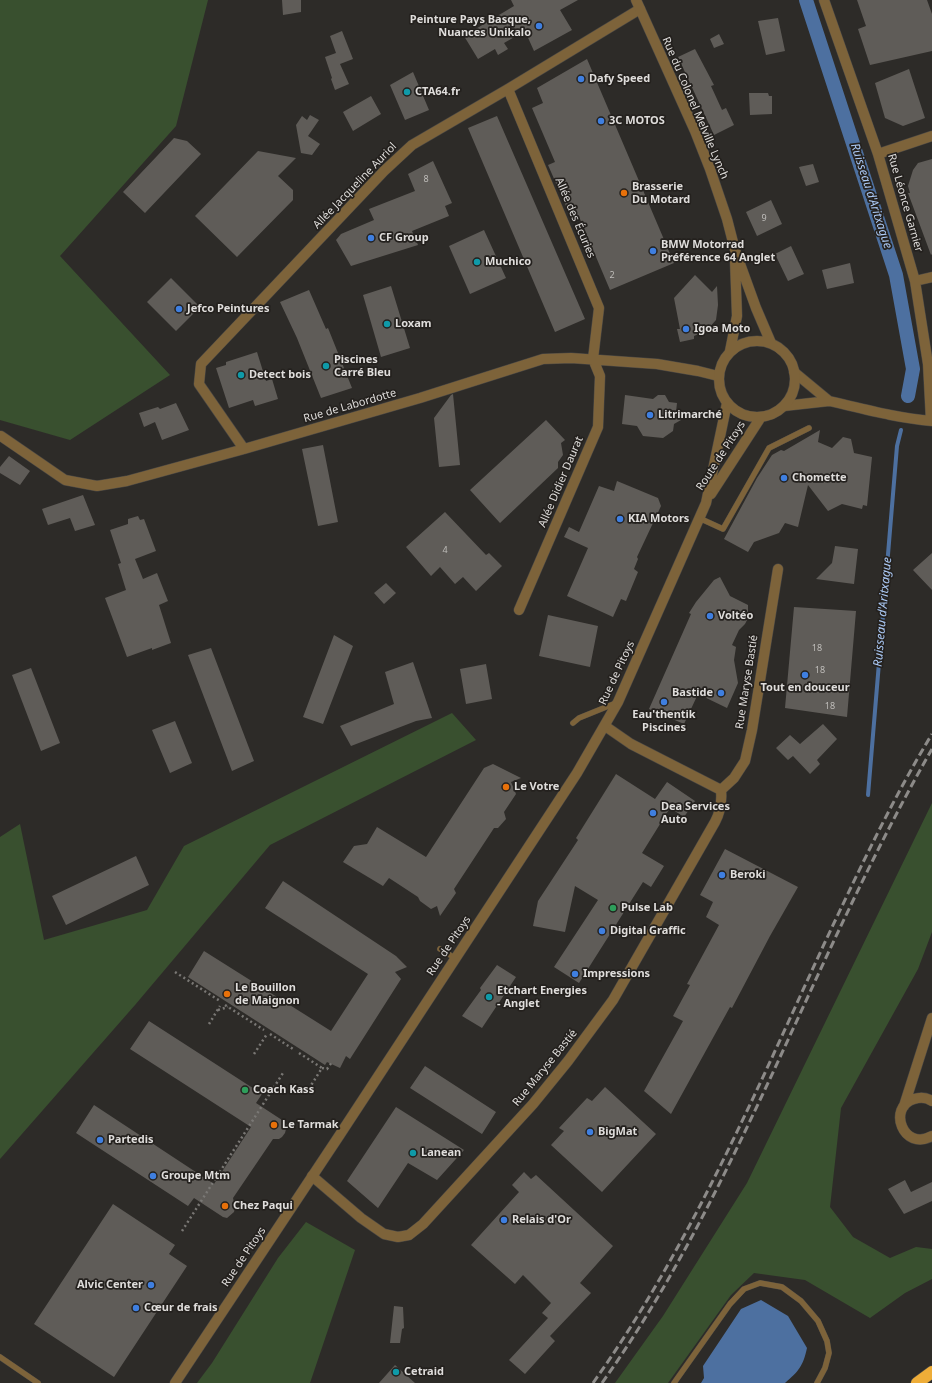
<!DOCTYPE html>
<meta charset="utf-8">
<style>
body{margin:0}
canvas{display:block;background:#2d2b28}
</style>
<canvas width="932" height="1383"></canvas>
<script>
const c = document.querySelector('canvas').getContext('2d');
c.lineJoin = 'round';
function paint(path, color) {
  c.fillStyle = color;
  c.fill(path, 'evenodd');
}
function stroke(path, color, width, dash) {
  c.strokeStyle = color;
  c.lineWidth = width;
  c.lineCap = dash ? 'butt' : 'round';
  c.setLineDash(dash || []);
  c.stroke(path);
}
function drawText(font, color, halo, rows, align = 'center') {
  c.font = font + ' "Noto Sans",sans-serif';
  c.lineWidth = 3.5;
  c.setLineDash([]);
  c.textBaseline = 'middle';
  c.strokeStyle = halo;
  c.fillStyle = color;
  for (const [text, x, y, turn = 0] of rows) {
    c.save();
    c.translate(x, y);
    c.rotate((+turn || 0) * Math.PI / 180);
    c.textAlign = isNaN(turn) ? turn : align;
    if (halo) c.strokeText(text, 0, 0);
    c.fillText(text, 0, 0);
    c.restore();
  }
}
paint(new Path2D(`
 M 0,0 L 208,0 L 176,126 L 60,256 L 170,375 L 70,440 L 0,420 Z
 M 452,713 L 476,740 L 270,845 L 135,1005 L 0,1159 L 0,837 L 20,824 L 44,940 L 147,910 L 184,846 Z
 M 932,803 L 932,932 L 918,969 L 841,1108 L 830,1207 L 853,1237 L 890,1258 L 916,1247 L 932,1249 L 932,1279 L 905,1293 L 870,1318 L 805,1280 L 754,1273 L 731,1295 L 668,1383 L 615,1383 L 663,1316 L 747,1183 Z
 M 306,1222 L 355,1250 L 310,1383 L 197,1383 L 212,1363 L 278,1258 Z`), '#39502f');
paint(new Path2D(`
 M 761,1300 L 788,1316 L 807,1348 C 803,1366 799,1371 785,1383 L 701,1383 L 704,1378 L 703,1366 L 741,1309 Z`), '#4d70a0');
stroke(new Path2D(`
 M 868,795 L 897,446 L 901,430`), '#4d70a0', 4);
stroke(new Path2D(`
 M 806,0 L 896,275 L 913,369 L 908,396`), '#4d70a0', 14);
paint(new Path2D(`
 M 282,0 L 301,0 L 301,12 L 283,15 Z
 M 511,0 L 578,0 L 560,10 L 572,30 L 534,51 L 525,31 L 504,43 L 508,49 L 498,55 L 495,49 L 478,59 L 464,36 L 514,6 Z
 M 857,0 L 927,0 L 932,14 L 932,51 L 870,65 L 858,29 L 866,26 Z
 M 778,18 L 785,51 L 766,55 L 758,21 Z
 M 342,31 L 353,59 L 340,64 L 349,84 L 335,90 L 331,79 L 332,78 L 325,57 L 336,53 L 330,36 Z
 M 719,34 L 724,44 L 714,48 L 710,39 Z
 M 695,49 L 714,85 L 711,86 L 722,110 L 726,108 L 734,125 L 714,135 L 678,57 Z
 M 587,59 L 674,263 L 610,290 L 580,219 L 573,222 L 548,165 L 555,162 L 532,108 L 543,103 L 537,88 Z
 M 909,69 L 925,118 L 903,126 L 885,118 L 875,83 Z
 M 413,72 L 429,110 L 405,120 L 390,85 Z
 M 749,93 L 768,93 L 769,96 L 772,96 L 772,114 L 750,115 Z
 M 371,96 L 381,114 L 353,131 L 343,112 Z
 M 310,115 L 319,120 L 308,136 L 320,144 L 312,155 L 301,153 L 296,125 L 302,116 L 307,120 Z
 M 497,116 L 585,319 L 555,332 L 468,128 Z
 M 174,138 L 187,141 L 201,154 L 145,213 L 123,192 Z
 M 258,151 L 296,158 L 278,176 L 293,190 L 293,200 L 237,257 L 195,216 Z
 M 932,159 L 932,254 L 931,255 L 908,193 L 910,193 L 908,186 L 913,170 L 918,163 Z
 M 433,161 L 452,203 L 445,206 L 449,216 L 412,231 L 418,245 L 351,266 L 336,240 L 341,234 L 374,220 L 369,209 L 415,191 L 408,174 Z
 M 813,164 L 819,182 L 806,186 L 799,167 Z
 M 771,200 L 782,224 L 757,236 L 746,212 Z
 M 484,230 L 506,278 L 470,294 L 449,246 Z
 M 791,246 L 804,274 L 788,281 L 775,254 Z
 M 850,263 L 854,283 L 827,289 L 822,270 Z
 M 695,275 L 712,292 L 717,286 L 718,305 L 716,320 L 707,330 L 694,336 L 694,339 L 680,342 L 677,329 L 680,329 L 674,298 Z
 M 171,278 L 200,307 L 176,331 L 147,302 Z
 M 391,286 L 410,348 L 381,357 L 363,295 Z
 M 309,290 L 326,329 L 328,328 L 352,388 L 321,398 L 297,338 L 280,302 Z
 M 257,352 L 266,381 L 272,379 L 278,399 L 255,406 L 253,400 L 229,408 L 216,368 L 226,365 L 226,362 Z
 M 453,394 L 460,465 L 439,467 L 434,418 L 451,395 Z
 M 625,395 L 653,399 L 658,395 L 665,395 L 669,402 L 677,403 L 676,412 L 681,420 L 674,424 L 673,431 L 663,438 L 643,436 L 637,426 L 622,424 Z
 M 176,403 L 189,430 L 162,440 L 155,422 L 144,427 L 139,413 L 158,407 L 160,409 Z
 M 546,420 L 565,440 L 561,443 L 563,455 L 558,462 L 558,468 L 500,523 L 470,490 Z
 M 820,430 L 818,442 L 832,448 L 843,437 L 851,439 L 854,453 L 872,457 L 867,506 L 863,505 L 862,509 L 842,504 L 828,511 L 808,485 L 798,527 L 785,523 L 779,533 L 754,542 L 748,552 L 724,539 L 757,478 L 772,455 L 781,450 L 784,451 Z
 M 323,445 L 338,522 L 318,526 L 302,449 Z
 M 9,456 L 30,471 L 20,485 L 0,473 L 0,467 Z
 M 617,481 L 658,498 L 661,506 L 637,557 L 638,559 L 634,569 L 638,572 L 626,601 L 621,599 L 613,617 L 567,596 L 588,548 L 564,537 L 569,527 L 579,532 L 599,486 L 614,491 Z
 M 83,495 L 95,525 L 75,531 L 70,518 L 48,525 L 42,509 Z
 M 445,512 L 486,555 L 489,553 L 502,566 L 476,591 L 463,577 L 455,584 L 440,567 L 431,576 L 406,547 Z
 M 138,516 L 140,520 L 144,519 L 156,551 L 135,559 L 143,579 L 157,573 L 168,601 L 159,605 L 171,643 L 152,650 L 152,648 L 127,657 L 105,598 L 126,590 L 118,564 L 121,563 L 110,530 L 128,524 L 128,519 Z
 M 835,546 L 858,549 L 854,584 L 816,579 L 832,563 Z
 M 932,553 L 932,590 L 913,570 Z
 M 720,577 L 730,596 L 748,605 L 748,618 L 745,624 L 739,630 L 732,645 L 736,647 L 734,660 L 738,683 L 727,708 L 698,694 L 684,724 L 649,709 L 691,614 L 689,613 L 696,602 L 714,580 Z
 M 386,583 L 396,593 L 384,604 L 374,593 Z
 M 794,607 L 856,611 L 847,717 L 785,708 Z
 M 548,615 L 598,626 L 590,667 L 539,656 Z
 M 334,635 L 353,646 L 323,724 L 303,717 Z
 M 211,648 L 254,761 L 232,771 L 188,655 Z
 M 413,662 L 432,718 L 416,721 L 351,746 L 340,726 L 394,704 L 385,672 Z
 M 486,664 L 492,699 L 466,704 L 460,669 Z
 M 31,668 L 60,743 L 41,751 L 12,675 Z
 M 175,721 L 192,763 L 170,773 L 152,730 Z
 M 823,724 L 837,739 L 817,760 L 820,764 L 810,774 L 793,756 L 788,760 L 776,748 L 790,735 L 800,744 Z
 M 493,764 L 521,778 L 511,782 L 516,794 L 504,812 L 506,819 L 498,828 L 494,828 L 454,889 L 456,893 L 440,916 L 437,906 L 431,909 L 420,901 L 418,897 L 389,878 L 383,886 L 343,862 L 354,846 L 367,844 L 377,827 L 426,857 L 484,768 Z
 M 616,774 L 655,799 L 667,782 L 695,801 L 684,817 L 670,808 L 642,853 L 664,866 L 651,887 L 643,882 L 579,983 L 554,967 L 598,900 L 575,886 L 565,932 L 533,926 L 538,901 L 578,840 L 576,838 Z
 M 725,849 L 798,887 L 770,936 L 732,1008 L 730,1007 L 671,1114 L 644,1091 L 683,1021 L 673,1016 L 690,985 L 687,984 L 719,925 L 706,917 L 713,902 L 700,895 Z
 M 136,856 L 149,885 L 66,925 L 52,896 Z
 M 283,881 L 396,956 L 407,967 L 395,972 L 401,979 L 350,1059 L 346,1056 L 340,1068 L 327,1062 L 325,1065 L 188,977 L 204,951 L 331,1031 L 368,974 L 265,908 Z
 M 497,965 L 516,977 L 482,1028 L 462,1016 L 481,990 L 480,988 Z
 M 149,1021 L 262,1094 L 256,1103 L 282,1120 L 287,1125 L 285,1133 L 282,1137 L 279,1139 L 273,1139 L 233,1198 L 235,1207 L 234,1212 L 227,1218 L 223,1217 L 194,1198 L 188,1206 L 76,1133 L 94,1105 L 214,1184 L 251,1127 L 130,1049 Z
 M 425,1066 L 496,1112 L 482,1134 L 410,1088 Z
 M 605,1087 L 656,1134 L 602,1192 L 551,1145 L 564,1131 L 559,1128 L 587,1098 L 592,1101 Z
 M 396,1107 L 464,1150 L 437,1180 L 408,1163 L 378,1208 L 347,1181 Z
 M 524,1172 L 531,1179 L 536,1175 L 613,1246 L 580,1283 L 591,1293 L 550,1336 L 555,1341 L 525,1374 L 509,1360 L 548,1318 L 542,1313 L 551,1303 L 523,1275 L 515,1284 L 471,1245 L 519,1192 L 512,1185 Z
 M 905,1180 L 911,1192 L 932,1182 L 932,1201 L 904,1214 L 888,1189 Z
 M 113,1204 L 175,1245 L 169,1254 L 187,1266 L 114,1377 L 34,1324 Z
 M 394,1306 L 403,1307 L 404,1328 L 402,1329 L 400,1343 L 390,1343 Z
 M 395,1365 L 415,1383 L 379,1383 Z`), '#5f5c58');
const service = new Path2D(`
 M 699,518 L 723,529 L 769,448 L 809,428
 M 573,723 L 579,718 L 616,703
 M 440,949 L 455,958
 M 0,1357 L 38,1383
 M 674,1383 L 730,1304 L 744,1289 L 760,1283 L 782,1287 L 801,1301 L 818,1321 L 827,1341 L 829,1353 L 825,1368 L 817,1383`);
const minor = new Path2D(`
 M 824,0 L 878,154 L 915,281 L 928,364 L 931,421
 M 508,89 L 599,308 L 593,359
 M 878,154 L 932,136
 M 915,281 L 932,277
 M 829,401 C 864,409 897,418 932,421
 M 784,406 L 829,401 L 794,372
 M 1,436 L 65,480 L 97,486 L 127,481 L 244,449 L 420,398 L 543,359 L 571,358 L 657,364 L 698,371 L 718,376
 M 244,449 L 199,384 L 201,364 L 384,171 L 412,145 L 508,89 L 640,9
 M 519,610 L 598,427 L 600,376 L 593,359
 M 721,790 L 734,778 L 745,761 L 752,730 L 778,569
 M 932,1101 C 926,1097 920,1097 914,1099 C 887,1107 903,1152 932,1136
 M 904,1106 L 932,1018
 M 312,1176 L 361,1218 L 384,1234 L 398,1237 L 409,1235 L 423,1224 L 533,1104 L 568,1061 L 613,1000 L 715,822 C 721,811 722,801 721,790 L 631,744 L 605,726`);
const tertiary = new Path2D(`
 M 636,0 L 695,131 L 710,169 L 727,219 L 735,250 L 756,308 L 771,343
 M719 379a38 38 0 1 1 76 0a38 38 0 1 1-76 0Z
 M 730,351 L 737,316 L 735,260
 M 711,494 L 761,417
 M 175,1383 L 339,1136 L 577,773 L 618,702 L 706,503 L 727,403`);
const motorway = new Path2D(`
 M 917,1383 L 932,1372`);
stroke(service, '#494745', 6);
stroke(minor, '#494745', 11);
stroke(tertiary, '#494745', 11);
stroke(motorway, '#494745', 13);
stroke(new Path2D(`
 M 175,972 L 220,1001
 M 225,1005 L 264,1030
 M 218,1010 L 228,1007
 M 209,1024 L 220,1006
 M 270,1034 L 293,1049
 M 299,1053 L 322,1068 L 308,1090
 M 254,1054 L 267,1034
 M 322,1068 L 327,1069 L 332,1062
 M 182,1231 L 283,1073`), '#7a7875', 2.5, [2, 3]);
stroke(service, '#7d633a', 5.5);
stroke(minor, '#7d633a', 10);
stroke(tertiary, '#7d633a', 10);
stroke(motorway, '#eead38', 12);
stroke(new Path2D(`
 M 593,1383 C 690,1247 756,1091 826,940 C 859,870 892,800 932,734
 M 602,1383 C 672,1285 724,1177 775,1068 C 825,960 873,852 932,749`), '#8d8b89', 3, [8, 4]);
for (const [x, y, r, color] of [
 [539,26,4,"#3f7fe0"],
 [581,79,4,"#3f7fe0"],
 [407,92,4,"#0f9aa8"],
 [601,121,4,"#3f7fe0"],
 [624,193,4,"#e8710a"],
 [371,238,4,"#3f7fe0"],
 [653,251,4,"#3f7fe0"],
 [477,262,4,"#0f9aa8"],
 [179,309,4,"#3f7fe0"],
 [387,324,4,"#0f9aa8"],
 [686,329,4,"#3f7fe0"],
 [326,366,4,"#0f9aa8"],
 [241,375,4,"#0f9aa8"],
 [650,415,4,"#3f7fe0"],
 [784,478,4,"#3f7fe0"],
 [620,519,4,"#3f7fe0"],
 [710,616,4,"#3f7fe0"],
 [805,675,4,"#3f7fe0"],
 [721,693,4,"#3f7fe0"],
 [664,702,4,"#3f7fe0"],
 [506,787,4,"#e8710a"],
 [653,813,4,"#3f7fe0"],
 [722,875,4,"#3f7fe0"],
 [613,908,4,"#2e9e5b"],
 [602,931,4,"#3f7fe0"],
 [575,974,4,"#3f7fe0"],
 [227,994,4,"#e8710a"],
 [489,997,4,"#0f9aa8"],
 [245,1090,4,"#2e9e5b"],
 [274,1125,4,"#e8710a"],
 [590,1132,4,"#3f7fe0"],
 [100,1140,4,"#3f7fe0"],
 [413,1153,4,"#0f9aa8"],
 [153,1176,4,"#3f7fe0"],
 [225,1206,4,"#e8710a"],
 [504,1220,4,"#3f7fe0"],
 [151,1285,4,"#3f7fe0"],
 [136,1308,4,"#3f7fe0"],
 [396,1372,4,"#0f9aa8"]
]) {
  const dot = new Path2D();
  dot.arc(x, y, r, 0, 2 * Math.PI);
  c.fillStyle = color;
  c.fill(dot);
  stroke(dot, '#24211e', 1.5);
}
drawText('9px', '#bfbdba', null, [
 ["8",426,179],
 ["9",764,218],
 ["2",612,275],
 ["4",445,550],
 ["18",817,648],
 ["18",820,670],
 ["18",830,706]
]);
drawText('bold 11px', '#dfdddb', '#24211e', [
 ["Peinture Pays Basque,",531,20,"right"],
 ["Nuances Unikalo",531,33,"right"],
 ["Dafy Speed",589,79],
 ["CTA64.fr",415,92],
 ["3C MOTOS",609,121],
 ["Brasserie",632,187],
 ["Du Motard",632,200],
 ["CF Group",379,238],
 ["BMW Motorrad",661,245],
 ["Préférence 64 Anglet",661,258],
 ["Muchico",485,262],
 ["Jefco Peintures",187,309],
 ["Loxam",395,324],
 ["Igoa Moto",694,329],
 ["Piscines",334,360],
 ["Carré Bleu",334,373],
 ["Detect bois",249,375],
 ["Litrimarché",658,415],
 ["Chomette",792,478],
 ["KIA Motors",628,519],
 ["Voltéo",718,616],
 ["Tout en douceur",805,688,"center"],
 ["Bastide",713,693,"right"],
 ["Eau'thentik",664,715,"center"],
 ["Piscines",664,728,"center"],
 ["Le Votre",514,787],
 ["Dea Services",661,807],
 ["Auto",661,820],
 ["Beroki",730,875],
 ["Pulse Lab",621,908],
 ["Digital Graffic",610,931],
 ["Impressions",583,974],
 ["Le Bouillon",235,988],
 ["de Maignon",235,1001],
 ["Etchart Energies",497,991],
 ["- Anglet",497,1004],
 ["Coach Kass",253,1090],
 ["Le Tarmak",282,1125],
 ["BigMat",598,1132],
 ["Partedis",108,1140],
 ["Lanean",421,1153],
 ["Groupe Mtm",161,1176],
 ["Chez Paqui",233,1206],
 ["Relais d'Or",512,1220],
 ["Alvic Center",143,1285,"right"],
 ["Cœur de frais",144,1308],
 ["Cetraid",404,1372]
], 'left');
drawText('11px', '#dfdddb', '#24211e', [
 ["Rue du Colonel Melville Lynch",695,108,67],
 ["Allée Jacqueline Auriol",355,186,-46],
 ["Rue Léonce Garnier",905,203,74],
 ["Allée des Écuries",575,218,67],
 ["Rue de Labordotte",350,406,-16],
 ["Route de Pitoys",721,456,-57],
 ["Allée Didier Daurat",561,482,-67],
 ["Rue de Pitoys",617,673,-65],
 ["Rue Maryse Bastié",747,682,-81],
 ["Rue de Pitoys",449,946,-56],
 ["Rue Maryse Bastié",545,1068,-51],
 ["Rue de Pitoys",244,1257,-56]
]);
drawText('italic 12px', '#abc9f5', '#24211e', [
 ["Ruisseau d'Aritxague",871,196,72],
 ["Ruisseau d'Aritxague",883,612,-85]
]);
</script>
